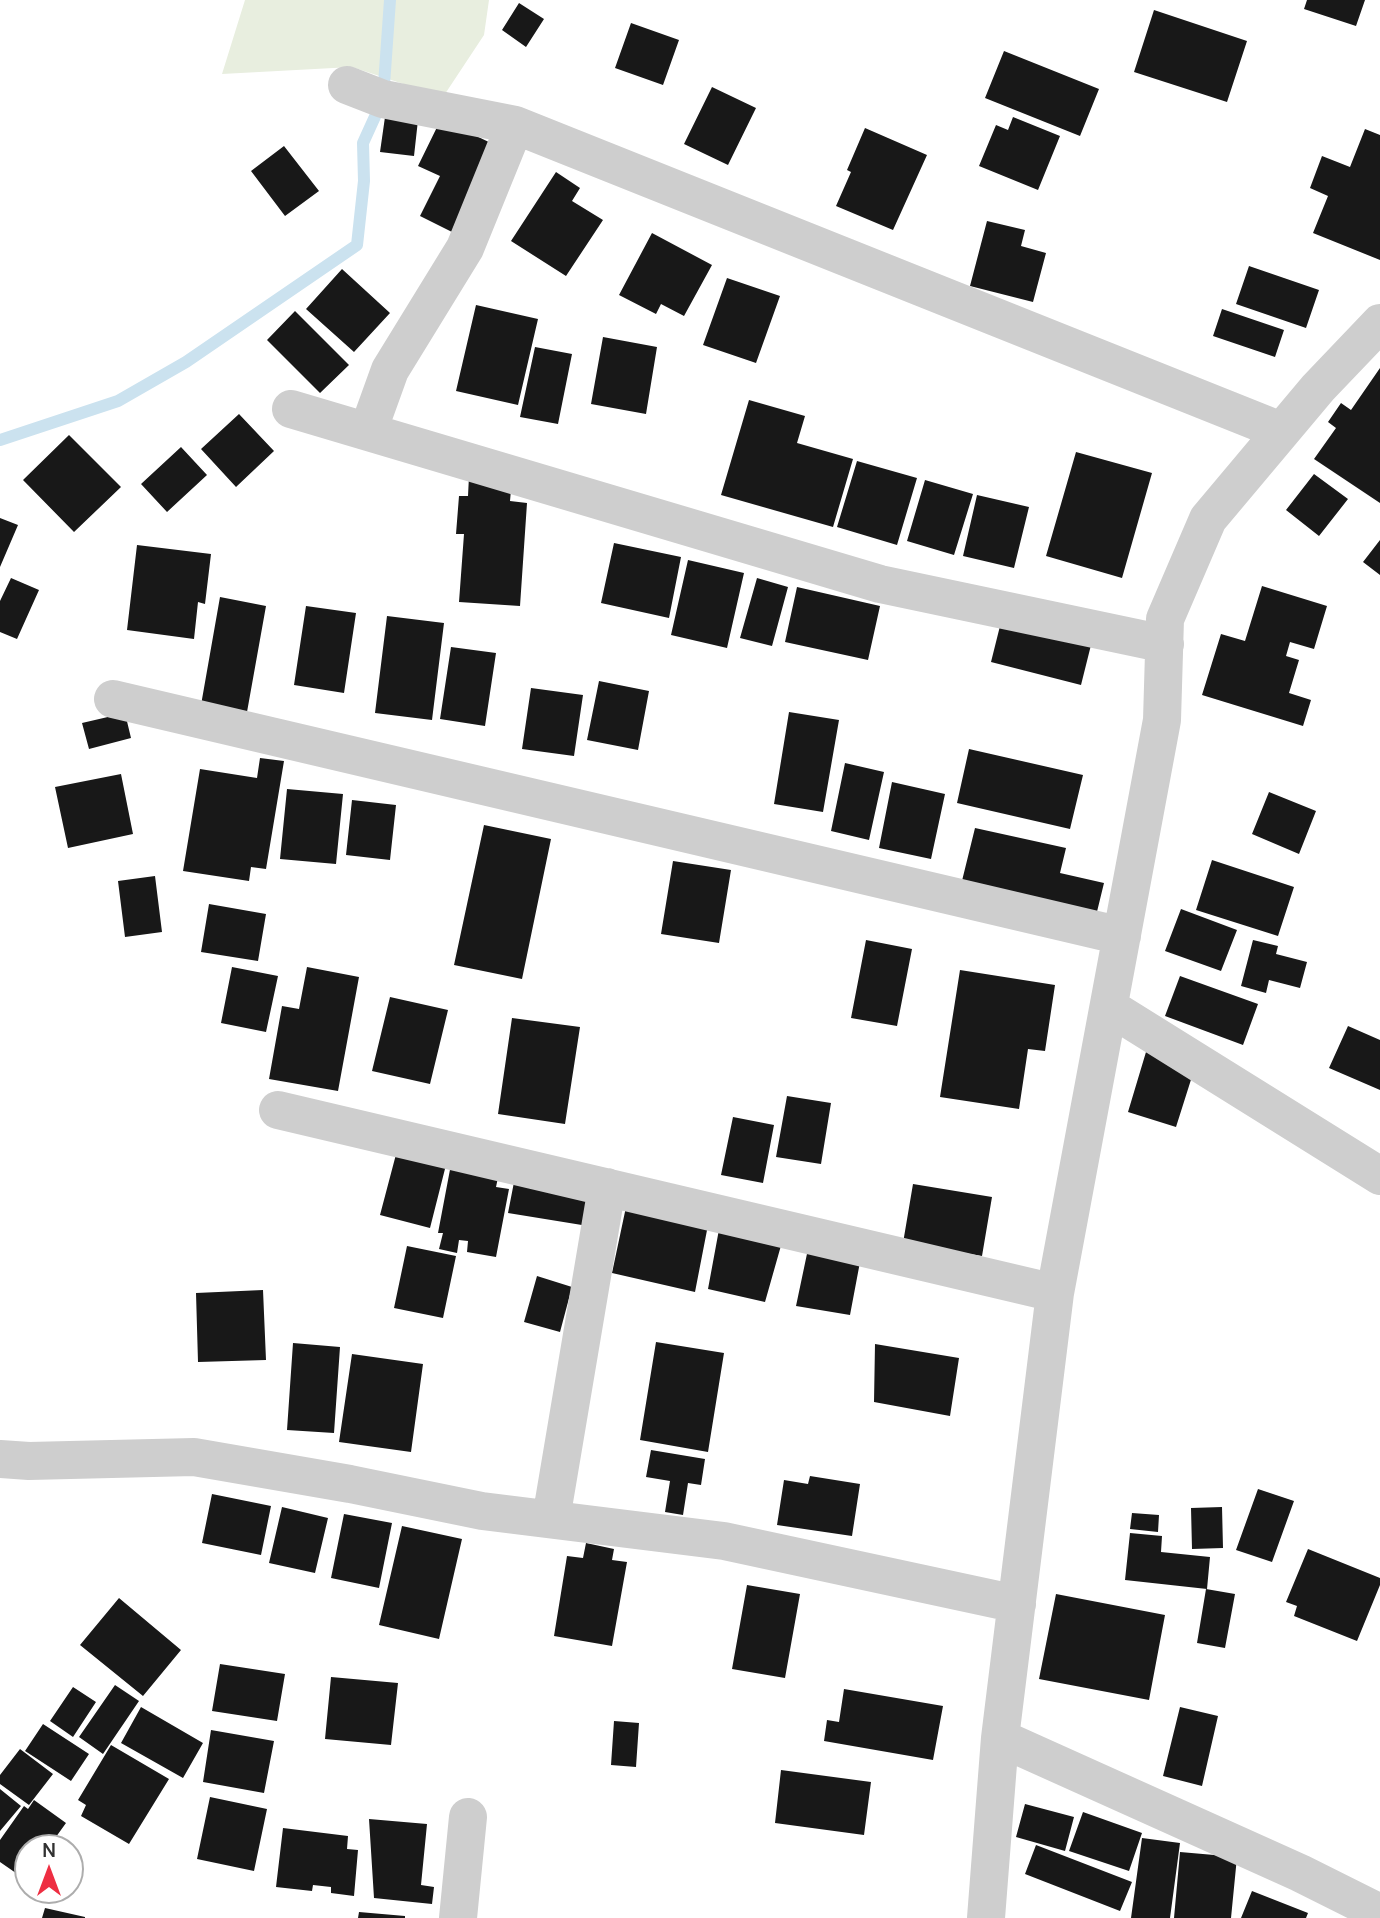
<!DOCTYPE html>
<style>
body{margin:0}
#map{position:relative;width:1380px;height:1918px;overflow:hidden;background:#fff;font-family:Manrope,sans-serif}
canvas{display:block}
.north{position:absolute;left:14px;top:1834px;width:70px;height:70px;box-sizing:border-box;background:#fff;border:2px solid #adadad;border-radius:50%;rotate:0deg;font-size:19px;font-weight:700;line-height:28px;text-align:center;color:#313131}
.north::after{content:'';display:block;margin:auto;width:24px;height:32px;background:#ee2e42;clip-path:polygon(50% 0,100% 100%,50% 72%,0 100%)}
</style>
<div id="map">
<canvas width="1380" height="1918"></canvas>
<div class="north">N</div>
</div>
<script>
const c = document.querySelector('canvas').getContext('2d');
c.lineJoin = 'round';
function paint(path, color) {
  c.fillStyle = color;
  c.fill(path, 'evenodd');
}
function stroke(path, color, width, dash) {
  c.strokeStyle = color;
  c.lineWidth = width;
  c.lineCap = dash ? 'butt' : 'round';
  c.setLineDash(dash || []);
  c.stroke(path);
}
paint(new Path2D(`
 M 245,0 L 489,0 L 484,35 L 443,97 L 352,67 L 222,74 Z`), '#e8eedf');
stroke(new Path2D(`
 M 0,440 L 118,401 L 186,362 L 357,245 L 364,181 L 363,143 L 383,99 L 390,0`), '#cbe2ef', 12);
paint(new Path2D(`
 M 1307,0 L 1365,0 L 1356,26 L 1304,9 Z
 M 519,3 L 544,19 L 526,47 L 502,30 Z
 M 1154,10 L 1247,41 L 1227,102 L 1134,72 Z
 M 631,23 L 679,40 L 663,85 L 615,68 Z
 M 1004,51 L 1099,89 L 1080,136 L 985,98 Z
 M 712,87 L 756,108 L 728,165 L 684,144 Z
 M 385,117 L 418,120 L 414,156 L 380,152 Z
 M 1013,117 L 1060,136 L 1038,190 L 979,166 L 996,125 L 1008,130 Z
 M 441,119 L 495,145 L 452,232 L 420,216 L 440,176 L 418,166 Z
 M 865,128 L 927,155 L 893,230 L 836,206 L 851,172 L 847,170 Z
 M 1365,129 L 1380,135 L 1380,260 L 1313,233 L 1328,196 L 1310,188 L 1322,156 L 1350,167 Z
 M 284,146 L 319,191 L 285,216 L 251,171 Z
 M 556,172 L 580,188 L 572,201 L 603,220 L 566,276 L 511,241 Z
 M 987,221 L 1025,230 L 1021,246 L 1046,253 L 1033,302 L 970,286 Z
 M 652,233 L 712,265 L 684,316 L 661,304 L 656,314 L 619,295 Z
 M 1249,266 L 1319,290 L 1306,328 L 1236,304 Z
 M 342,269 L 390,313 L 354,352 L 306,309 Z
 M 727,278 L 780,296 L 756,363 L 703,345 Z
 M 476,305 L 538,319 L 518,405 L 456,391 Z
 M 1222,309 L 1284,330 L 1275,357 L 1213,336 Z
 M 295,311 L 349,365 L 320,393 L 267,340 Z
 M 603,337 L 657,347 L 646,414 L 591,404 Z
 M 535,347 L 572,354 L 558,424 L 520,417 Z
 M 1380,368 L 1380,503 L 1314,459 L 1336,428 L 1328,422 L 1341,403 L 1351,410 Z
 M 749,400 L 805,416 L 797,443 L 853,459 L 833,527 L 721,495 Z
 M 239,414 L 274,451 L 236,487 L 201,449 Z
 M 69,435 L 121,487 L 74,532 L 23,480 Z
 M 181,447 L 207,475 L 167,512 L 141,484 Z
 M 1076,452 L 1152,473 L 1122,578 L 1046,556 Z
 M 857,461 L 917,478 L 897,545 L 837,527 Z
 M 1314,474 L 1348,499 L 1319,536 L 1286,510 Z
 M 469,476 L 512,479 L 510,501 L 527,503 L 520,606 L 459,602 L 464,534 L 456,534 L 459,496 L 468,496 Z
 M 925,480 L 973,494 L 954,555 L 907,541 Z
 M 977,495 L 1029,507 L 1014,568 L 963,556 Z
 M 0,518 L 18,525 L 0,567 Z
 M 1380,540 L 1380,575 L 1363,562 Z
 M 614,543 L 681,557 L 669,618 L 601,603 Z
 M 137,545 L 211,554 L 205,604 L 198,602 L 194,639 L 127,630 Z
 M 688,560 L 744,573 L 727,648 L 671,635 Z
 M 11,578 L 39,590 L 17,639 L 0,632 L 0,601 Z
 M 757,578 L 788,587 L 772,646 L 740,638 Z
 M 1262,586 L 1327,606 L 1314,649 L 1290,642 L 1286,656 L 1299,660 L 1289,693 L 1311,700 L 1303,726 L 1202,695 L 1221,634 L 1245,641 Z
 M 797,587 L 880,606 L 868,660 L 785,642 Z
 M 220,597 L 266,606 L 247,712 L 201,705 Z
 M 306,606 L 356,613 L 344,693 L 294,685 Z
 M 387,616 L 444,623 L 432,720 L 375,713 Z
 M 1002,618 L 1092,641 L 1081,685 L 991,662 Z
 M 451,647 L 496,653 L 485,726 L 440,719 Z
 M 599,681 L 649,691 L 638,750 L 587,740 Z
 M 531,688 L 583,695 L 574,756 L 522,749 Z
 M 789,712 L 839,720 L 823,812 L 774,804 Z
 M 125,713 L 131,738 L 89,749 L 82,723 Z
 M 969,749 L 1083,775 L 1070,829 L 957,803 Z
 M 260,758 L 284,761 L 266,869 L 251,867 L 249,881 L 183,871 L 200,769 L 257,778 Z
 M 845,763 L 884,772 L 869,840 L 831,831 Z
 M 121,774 L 133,834 L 68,848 L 55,787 Z
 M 892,782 L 945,794 L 931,859 L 879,848 Z
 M 287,789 L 343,794 L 336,864 L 280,859 Z
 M 1269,792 L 1316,811 L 1299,854 L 1252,834 Z
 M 352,800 L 396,805 L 390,860 L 346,855 Z
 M 484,825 L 551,839 L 522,979 L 454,965 Z
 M 975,828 L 1066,848 L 1060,873 L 1104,883 L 1094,924 L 959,893 Z
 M 1212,860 L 1294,887 L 1278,936 L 1196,910 Z
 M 673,861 L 731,870 L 719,943 L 661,934 Z
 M 155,876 L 162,932 L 125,937 L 118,881 Z
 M 209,904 L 266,914 L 258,961 L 201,952 Z
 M 1181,909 L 1237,930 L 1221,971 L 1165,951 Z
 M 866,940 L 912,949 L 897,1026 L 851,1018 Z
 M 1253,940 L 1278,946 L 1276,954 L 1307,962 L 1300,988 L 1269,980 L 1266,993 L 1241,986 Z
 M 232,967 L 278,976 L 266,1032 L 221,1023 Z
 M 307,967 L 359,977 L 338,1091 L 269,1079 L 282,1006 L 299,1009 Z
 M 960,970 L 1055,985 L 1045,1051 L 1028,1049 L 1019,1109 L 940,1097 Z
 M 1180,976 L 1258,1004 L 1243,1045 L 1165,1016 Z
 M 390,997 L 448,1010 L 430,1084 L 372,1071 Z
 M 512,1018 L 580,1027 L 565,1124 L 498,1114 Z
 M 1348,1026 L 1380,1040 L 1380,1090 L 1329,1068 Z
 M 1146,1052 L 1195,1067 L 1176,1127 L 1128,1112 Z
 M 787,1096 L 831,1103 L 821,1164 L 776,1157 Z
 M 733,1117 L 774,1125 L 763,1183 L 721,1175 Z
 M 399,1143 L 448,1157 L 430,1228 L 380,1215 Z
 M 452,1159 L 500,1168 L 496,1187 L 509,1189 L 496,1257 L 467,1252 L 468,1241 L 459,1240 L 457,1253 L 439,1249 L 443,1233 L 438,1233 Z
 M 515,1177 L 594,1190 L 588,1226 L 508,1213 Z
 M 913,1184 L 992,1197 L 982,1256 L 903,1243 Z
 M 626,1207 L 708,1225 L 695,1292 L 612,1273 Z
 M 720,1224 L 782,1242 L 765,1302 L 708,1289 Z
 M 407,1246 L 456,1256 L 443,1318 L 394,1308 Z
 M 808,1249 L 860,1262 L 850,1315 L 796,1306 Z
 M 537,1276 L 572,1287 L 560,1332 L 524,1322 Z
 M 263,1290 L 266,1360 L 198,1362 L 196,1293 Z
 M 656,1342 L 724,1353 L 708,1452 L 640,1440 Z
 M 293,1343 L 340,1347 L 334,1433 L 287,1430 Z
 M 875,1344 L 959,1358 L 950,1416 L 874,1402 Z
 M 352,1354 L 423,1364 L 411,1452 L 339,1442 Z
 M 651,1450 L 705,1459 L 701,1485 L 688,1483 L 683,1515 L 665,1512 L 670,1481 L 646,1477 Z
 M 810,1476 L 860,1484 L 852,1536 L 777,1525 L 784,1480 L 808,1484 Z
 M 1258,1489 L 1294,1501 L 1272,1562 L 1236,1550 Z
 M 212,1494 L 271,1506 L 261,1555 L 202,1543 Z
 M 282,1507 L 328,1518 L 315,1573 L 269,1563 Z
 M 1222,1507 L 1223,1548 L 1192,1549 L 1191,1508 Z
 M 1132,1513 L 1159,1515 L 1158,1532 L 1130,1529 Z
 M 344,1514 L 392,1523 L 379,1588 L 331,1578 Z
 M 402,1526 L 462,1539 L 439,1639 L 379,1625 Z
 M 1130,1533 L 1162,1536 L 1161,1552 L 1210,1557 L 1207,1589 L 1125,1580 Z
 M 586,1543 L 614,1549 L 612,1560 L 627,1562 L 612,1646 L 554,1636 L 567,1556 L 583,1558 Z
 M 1308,1549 L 1380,1578 L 1380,1585 L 1357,1641 L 1294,1616 L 1297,1606 L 1286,1602 Z
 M 747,1585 L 800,1594 L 785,1678 L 732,1669 Z
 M 1206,1589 L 1235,1594 L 1225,1648 L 1197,1643 Z
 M 1056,1594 L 1165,1615 L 1149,1700 L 1039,1679 Z
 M 119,1598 L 181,1650 L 143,1696 L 80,1645 Z
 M 220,1664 L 285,1674 L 277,1721 L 212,1711 Z
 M 331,1677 L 398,1683 L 391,1745 L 325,1739 Z
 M 115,1685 L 139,1701 L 103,1754 L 79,1737 Z
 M 73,1687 L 96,1702 L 73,1737 L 50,1721 Z
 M 844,1689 L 943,1706 L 933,1760 L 824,1741 L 827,1720 L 839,1722 Z
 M 141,1707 L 203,1743 L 183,1778 L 121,1743 Z
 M 1180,1707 L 1218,1716 L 1202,1786 L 1163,1776 Z
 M 614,1721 L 639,1723 L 636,1767 L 611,1765 Z
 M 43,1724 L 89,1754 L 71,1781 L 25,1751 Z
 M 211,1730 L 274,1741 L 264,1793 L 203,1782 Z
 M 111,1745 L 169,1779 L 129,1844 L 81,1816 L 86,1805 L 78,1800 Z
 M 20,1749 L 53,1774 L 29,1805 L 0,1784 L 0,1775 Z
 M 781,1770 L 871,1782 L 864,1835 L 775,1823 Z
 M 0,1789 L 21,1806 L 0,1831 Z
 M 210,1797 L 267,1809 L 254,1871 L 197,1859 Z
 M 34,1800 L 66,1823 L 48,1848 L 28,1848 L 28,1876 L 26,1880 L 0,1862 L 0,1840 L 24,1806 L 28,1809 Z
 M 1025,1804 L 1074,1817 L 1065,1851 L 1016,1837 Z
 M 1083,1812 L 1142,1833 L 1129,1871 L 1069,1851 Z
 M 369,1819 L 427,1824 L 421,1885 L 434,1887 L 432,1904 L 374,1898 Z
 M 283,1828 L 348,1836 L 347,1849 L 358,1850 L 354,1896 L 331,1893 L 331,1887 L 313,1885 L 312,1891 L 276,1887 Z
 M 1142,1838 L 1180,1843 L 1170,1918 L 1131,1918 Z
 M 1036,1845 L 1132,1882 L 1120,1911 L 1025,1874 Z
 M 1180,1852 L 1237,1857 L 1231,1918 L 1174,1918 Z
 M 1252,1891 L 1308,1913 L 1306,1918 L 1241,1918 Z
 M 45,1908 L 85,1917 L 85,1918 L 42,1918 Z
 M 359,1912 L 405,1916 L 405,1918 L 358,1918 Z`), '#181818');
stroke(new Path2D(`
 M 347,85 L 383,99 L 515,125 L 1281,431
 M 291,409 L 880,584 L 1165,644
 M 368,431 L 390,370 L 465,248 L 515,125
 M 113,699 L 1122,936
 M 1109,1007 L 1380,1176
 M 278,1110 L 1055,1293
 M 0,1459 L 29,1461 L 194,1457 L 350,1484 L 482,1511 L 724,1541 L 1017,1604
 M 551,1519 L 607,1187
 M 1000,1738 L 1300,1873 L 1380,1913
 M 458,1918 L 468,1817
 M 986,1918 L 1000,1738 L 1055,1293 L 1162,720 L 1165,619 L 1208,519 L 1318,388 L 1380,323`), '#cecece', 38);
</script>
